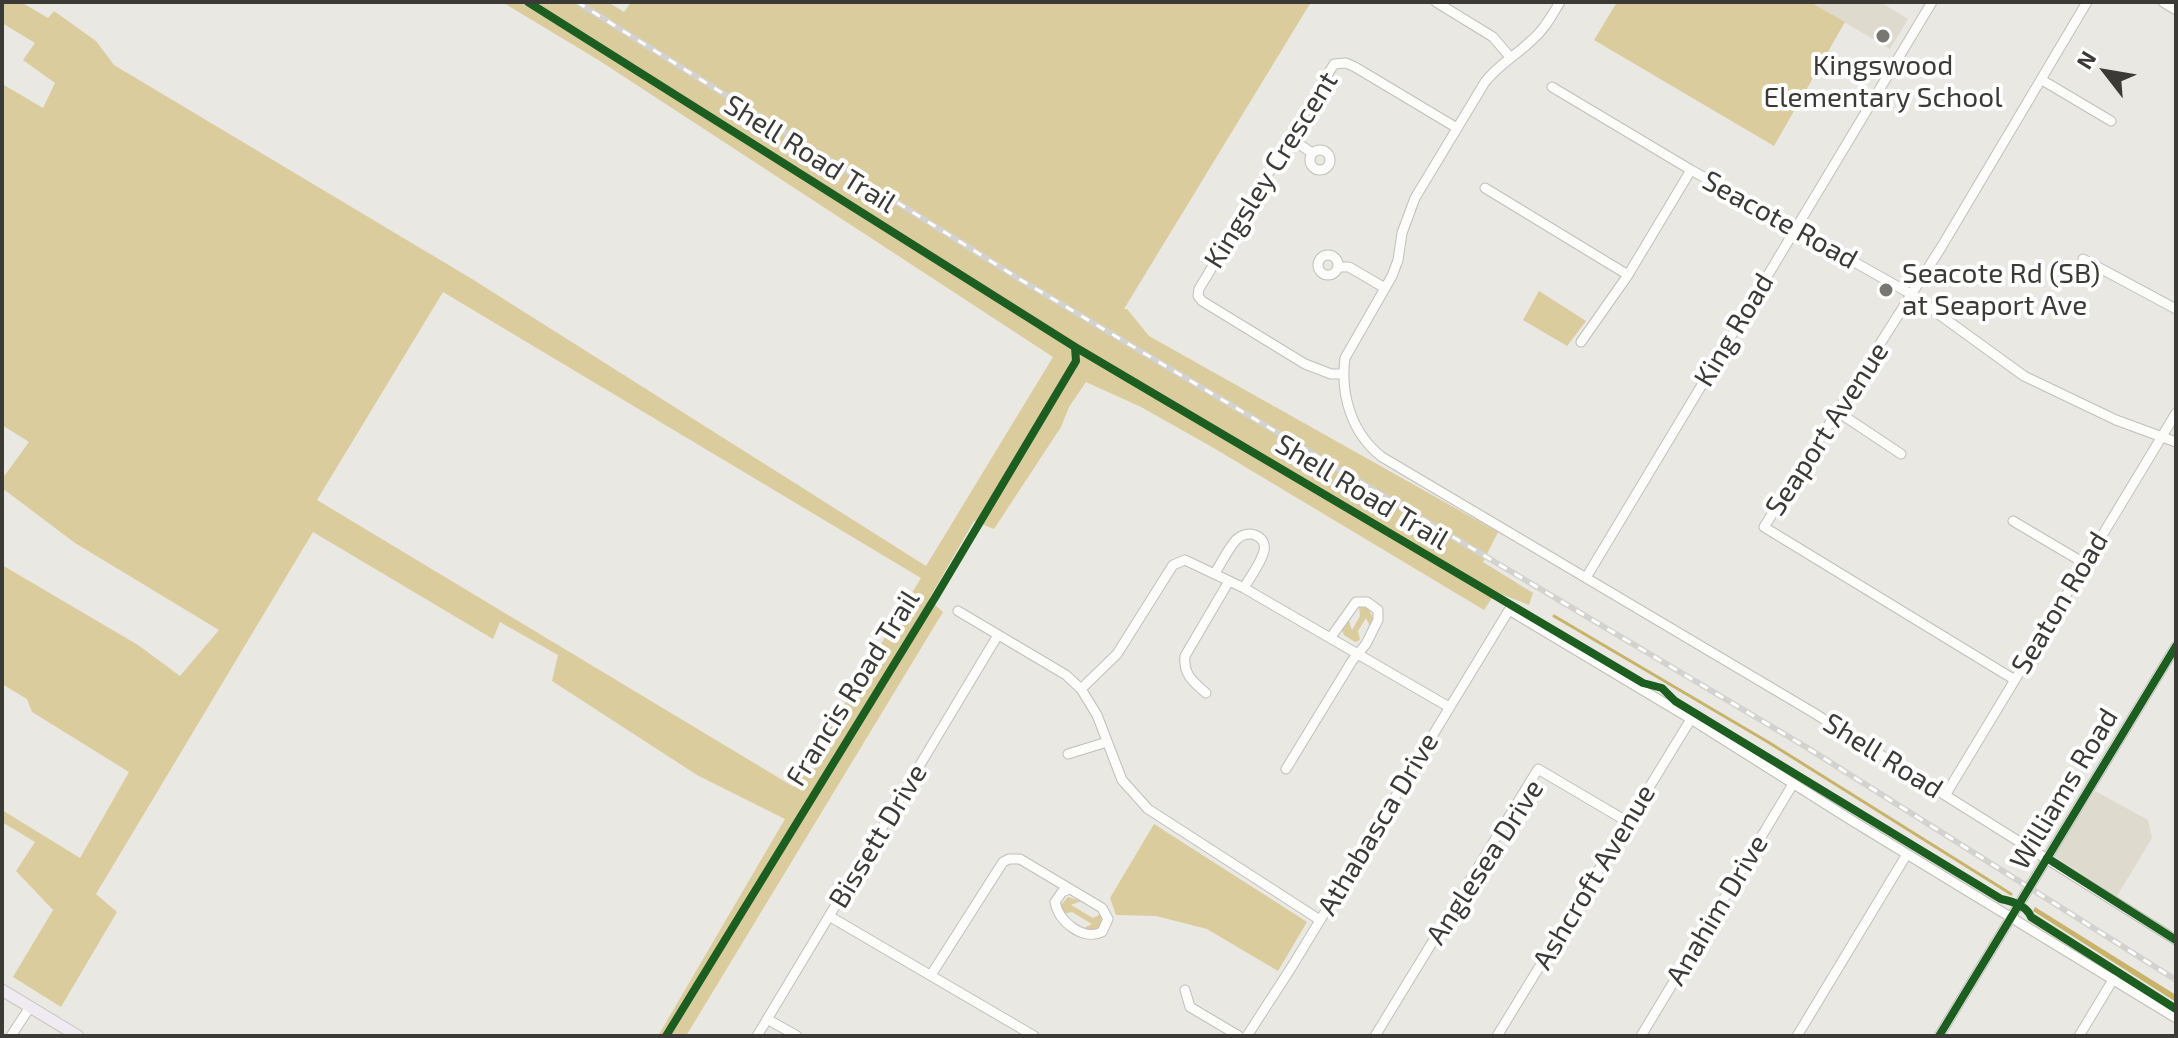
<!DOCTYPE html>
<style>
body{margin:0}
#map{position:relative;width:2178px;height:1038px;overflow:hidden;background:#eae8e2;font-family:"Exo 2",sans-serif}
canvas{display:block}
.frame{position:absolute;inset:0;border:4px solid #3b3a36;pointer-events:none}
.north{position:absolute;left:2066px;top:32px;width:80px;height:80px;-webkit-text-stroke:6px #fff;paint-order:stroke;rotate:301deg;font-size:22px;font-weight:700;line-height:32px;text-align:center;color:#3b3a36}
.north::after{content:'';display:block;margin:auto;width:28px;height:36px;background:#3b3a36;clip-path:polygon(50% 0,100% 100%,50% 72%,0 100%)}
</style>
<div id="map">
<canvas width="2178" height="1038"></canvas>
<div class="frame"></div>
<div class="north">N</div>
</div>
<script>
const c = document.querySelector('canvas').getContext('2d');
c.lineJoin = 'round';
function paint(path, color) {
  c.fillStyle = color;
  c.fill(path, 'evenodd');
}
function stroke(path, color, width, dash) {
  c.strokeStyle = color;
  c.lineWidth = width;
  c.lineCap = dash ? 'butt' : 'round';
  c.setLineDash(dash || []);
  c.stroke(path);
}
function drawText(font, color, halo, rows, align = 'center') {
  c.font = font + ' "Exo 2",sans-serif';
  c.lineWidth = 8;
  c.setLineDash([]);
  c.textBaseline = 'middle';
  c.strokeStyle = halo;
  c.fillStyle = color;
  for (const [text, x, y, turn = 0] of rows) {
    c.save();
    c.translate(x, y);
    c.rotate((+turn || 0) * Math.PI / 180);
    c.textAlign = isNaN(turn) ? turn : align;
    if (halo) c.strokeText(text, 0, 0);
    c.fillText(text, 0, 0);
    c.restore();
  }
}
paint(new Path2D(`
 M 1810,2 L 1880,2 L 1908,19 L 1890,49 Z
 M 2095,791 L 2148,820 L 2152,838 L 2117,896 L 2054,856 Z`), '#dedace');
paint(new Path2D(`
 M 2,2 L 21,2 L 48,18 L 54,11 L 96,41 L 114,65 L 472,279 L 926,566 L 1053,357 L 600,61 L 502,2 L 608,2 L 624,12 L 631,2 L 1311,2 L 1124,309 L 1127,309 L 1149,336 L 1498,532 L 1483,562 L 1533,593 L 1529,605 L 1496,592 L 1484,610 L 1212,447 L 1141,407 L 1086,382 L 1069,407 L 1061,427 L 994,529 L 974,521 L 929,599 L 943,612 L 686,1036 L 658,1036 L 785,819 L 697,775 L 552,681 L 558,655 L 500,622 L 493,639 L 313,532 L 96,894 L 117,912 L 61,1007 L 13,977 L 53,910 L 16,871 L 35,842 L 2,822 L 2,810 L 80,858 L 129,772 L 32,712 L 27,699 L 2,684 L 2,565 L 138,645 L 180,676 L 219,630 L 75,543 L 2,488 L 2,479 L 29,442 L 2,425 L 2,89 L 4,85 L 43,108 L 55,83 L 23,60 L 35,43 L 2,23 ZM 443,292 L 921,578 L 794,787 L 317,500 Z
 M 1617,2 L 1810,2 L 1845,22 L 1774,146 L 1594,40 Z
 M 1539,291 L 1586,321 L 1567,346 L 1523,320 Z
 M 1359,607 L 1368,608 L 1373,618 L 1370,626 L 1366,618 L 1358,631 L 1360,640 L 1355,642 L 1344,635 L 1342,630 L 1349,621 L 1352,630 L 1360,616 Z
 M 1154,824 L 1307,922 L 1278,971 L 1207,929 L 1156,916 L 1116,915 L 1110,898 Z
 M 1068,897 L 1081,901 L 1071,905 L 1093,918 L 1101,914 L 1102,927 L 1095,932 L 1084,928 L 1092,924 L 1072,912 L 1062,914 L 1060,906 Z`), '#dbcc9d');
paint(new Path2D(`
 M 2035,907 L 2176,995 L 2176,1002 L 2033,911 Z`), '#c8b36a');
stroke(new Path2D(`
 M 1554,616 L 1768,742 L 2011,894`), '#c8b36a', 3);
const minor = new Path2D(`
 M 1436,2 L 1493,37 L 1510,57
 M 1560,2 C 1552,15 1545,29 1533,39 C 1517,55 1499,64 1485,82 L 1415,198 L 1402,233 L 1398,260 L 1392,276 L 1345,358 C 1340,395 1352,434 1382,457 L 1814,713 L 2176,940
 M 2163,2 L 2176,10
 M 2042,80 L 2111,121
 M 1552,87 L 1691,170 L 1911,294 L 2024,376 L 2116,420 L 2176,442
 M 1289,137 L 1312,153
 M1310 160a10 10 0 1 1 20 0a10 10 0 1 1-20 0Z
 M 1485,188 L 1628,275
 M1318 265a10 10 0 1 1 20 0a10 10 0 1 1-20 0Z
 M 2083,259 L 2176,309
 M 1338,267 L 1349,267 L 1385,288
 M 1581,342 L 1628,275 L 1691,170
 M 1343,374 L 1331,374 L 1305,364 L 1202,301 L 1198,296 L 1199,289 L 1334,64 L 1346,63 L 1355,67 L 1457,128
 M 1838,412 L 1901,454
 M 2013,521 L 2084,563
 M 1215,573 C 1222,562 1228,549 1236,540 C 1248,527 1270,537 1263,554 C 1259,566 1250,577 1244,588
 M 1587,576 L 1932,2
 M 958,611 L 1066,675 L 1081,689 L 1097,715 L 1122,780 L 1148,809 L 1320,920
 M 2015,680 L 1764,527 L 1942,246 L 2087,2
 M 1081,689 L 1117,654 L 1173,565 L 1185,560 L 1244,588 L 1449,707
 M 1206,693 C 1193,682 1183,674 1185,656 L 1229,581
 M 1068,754 L 1107,742
 M 1286,769 L 1352,661 L 1366,644 L 1378,620 L 1378,610 L 1367,602 L 1356,602 L 1331,637
 M 1946,794 L 2176,413
 M 829,916 L 1034,1036
 M 931,975 L 1003,862 L 1009,859 L 1020,859 L 1102,908 L 1108,919 L 1102,932 C 1083,941 1059,922 1055,902 L 1062,892 L 1069,889
 M 1185,990 L 1190,1007 L 1239,1036
 M 767,1019 L 797,1036
 M 11,1036 L 30,1007
 M 757,1036 L 998,635
 M 1247,1036 L 1291,968 L 1509,610 L 1691,719 L 1851,820 L 2176,1018
 M 1375,1036 L 1538,769 L 1628,822
 M 1497,1036 L 1691,719
 M 1641,1036 L 1793,784
 M 1797,1036 L 1907,854
 M 1939,1036 L 2176,646
 M 2079,1036 L 2114,978`);
const major = new Path2D(`
 M 2,990 L 78,1036`);
stroke(minor, '#c0bfba', 11);
stroke(major, '#c5c4c1', 13);
stroke(minor, '#fcfcfb', 9);
stroke(major, '#f0ebf0', 11);
const rail = new Path2D(`
 M 577,2 L 1021,280 L 1806,747 L 2176,980`);
stroke(rail, '#d2d2d0', 6);
stroke(rail, '#fff', 3, [9]);
stroke(new Path2D(`
 M 528,2 L 1075,347 L 1643,683 L 1662,688 L 1675,701 L 2001,899 C 2011,901 2027,906 2031,917 L 2176,1009
 M 2047,858 L 2176,940
 M 666,1036 L 936,596 L 1076,361 L 1075,347
 M 1939,1036 L 2176,646`), '#1b5e20', 8);
for (const [x, y, r, color] of [
 [1883,36,8,"#787772"],
 [1886,290,8,"#787772"]
]) {
  const dot = new Path2D();
  dot.arc(x, y, r, 0, 2 * Math.PI);
  c.fillStyle = color;
  c.fill(dot);
  stroke(dot, '#fff', 3);
}
drawText('28px', '#3b3a36', '#fff', [
 ["Kingswood",1883,66],
 ["Elementary School",1883,98],
 ["Seacote Rd (SB)",1902,274,"left"],
 ["at Seaport Ave",1902,306,"left"]
]);
drawText('28px', '#3b3a36', '#fff', [
 ["Shell Road Trail",810,154,32],
 ["Kingsley Crescent",1271,170,-58],
 ["Seacote Road",1780,220,29],
 ["King Road",1734,330,-59],
 ["Seaport Avenue",1827,429,-57],
 ["Shell Road Trail",1362,492,31],
 ["Seaton Road",2060,603,-59],
 ["Francis Road Trail",853,688,-58],
 ["Shell Road",1883,756,32],
 ["Williams Road",2064,789,-59],
 ["Athabasca Drive",1378,824,-59],
 ["Bissett Drive",878,836,-59],
 ["Anglesea Drive",1485,862,-57],
 ["Ashcroft Avenue",1594,877,-59],
 ["Anahim Drive",1717,910,-59]
]);
</script>
